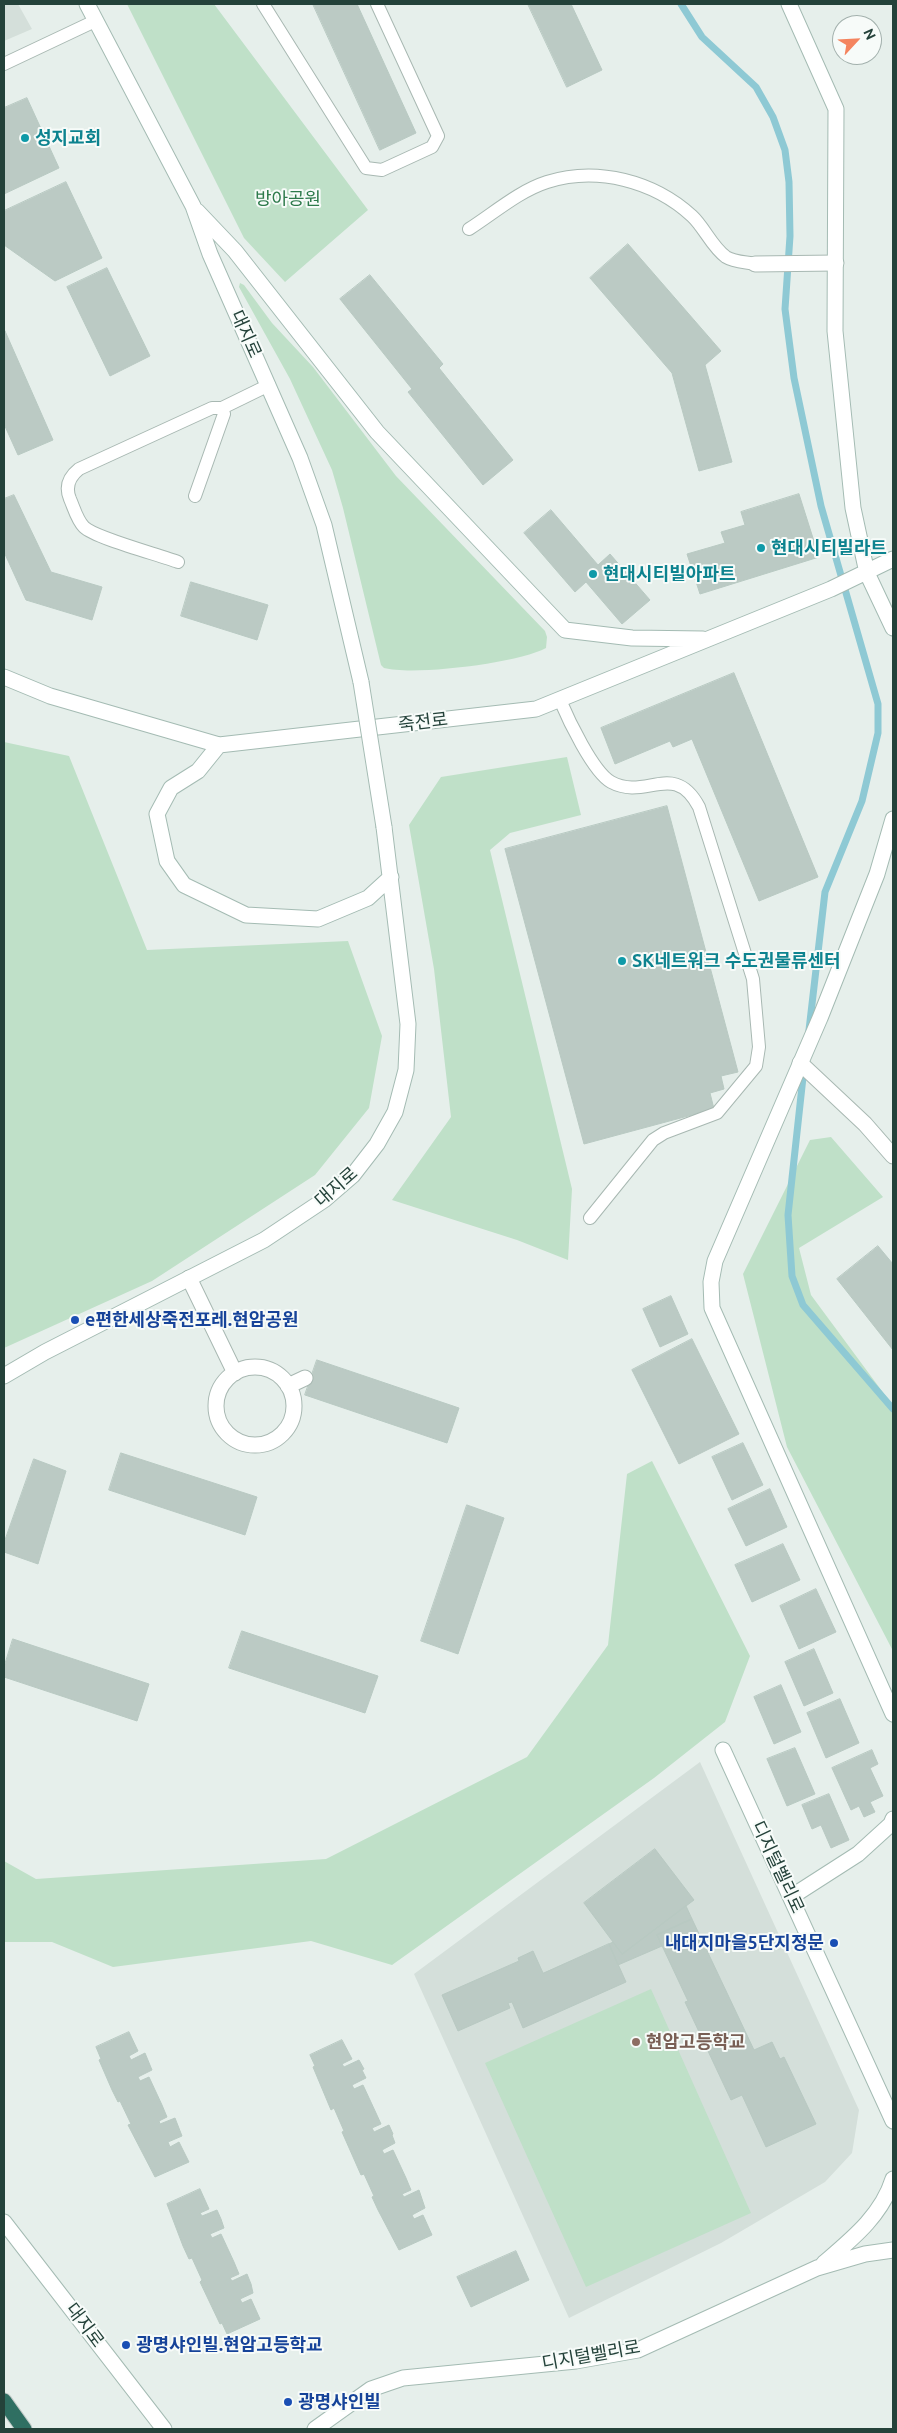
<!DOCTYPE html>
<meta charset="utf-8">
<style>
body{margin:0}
#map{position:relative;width:897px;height:2433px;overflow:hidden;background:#e6efeb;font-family:Ubuntu,sans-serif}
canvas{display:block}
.frame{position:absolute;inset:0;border:5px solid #24423a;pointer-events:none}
.north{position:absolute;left:832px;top:15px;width:50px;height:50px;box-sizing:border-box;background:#f7fbf9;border:1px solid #a3b1ad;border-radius:50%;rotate:65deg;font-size:14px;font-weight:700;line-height:20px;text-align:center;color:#24423a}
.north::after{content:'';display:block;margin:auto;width:18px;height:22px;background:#f4845f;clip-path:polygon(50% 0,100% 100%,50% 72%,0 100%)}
</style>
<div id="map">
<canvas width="897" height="2433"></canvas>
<div class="frame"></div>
<div class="north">N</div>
</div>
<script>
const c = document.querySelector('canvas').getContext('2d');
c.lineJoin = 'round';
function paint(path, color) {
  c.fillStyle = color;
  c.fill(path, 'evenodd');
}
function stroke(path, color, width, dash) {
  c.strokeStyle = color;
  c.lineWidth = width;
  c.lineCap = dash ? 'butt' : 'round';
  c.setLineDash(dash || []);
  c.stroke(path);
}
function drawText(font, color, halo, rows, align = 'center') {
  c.font = font + ' Ubuntu,"Noto Sans KR",sans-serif';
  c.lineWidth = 4;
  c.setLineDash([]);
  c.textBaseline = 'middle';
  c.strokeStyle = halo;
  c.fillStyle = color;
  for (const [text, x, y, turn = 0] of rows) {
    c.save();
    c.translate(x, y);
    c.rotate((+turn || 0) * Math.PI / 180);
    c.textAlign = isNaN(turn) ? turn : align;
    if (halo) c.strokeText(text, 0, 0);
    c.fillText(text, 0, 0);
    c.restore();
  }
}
paint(new Path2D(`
 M 4,4 L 18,4 L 32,29 L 4,41 Z
 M 700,1762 L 859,2110 L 852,2153 L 825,2182 L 721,2243 L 569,2318 L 414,1974 Z`), '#d4dfda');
paint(new Path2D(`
 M 127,4 L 214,4 L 368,210 L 285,282 L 244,238 Z
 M 240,283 L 244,285 L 272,323 L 313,367 L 396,476 L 545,631 L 547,637 L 546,648 C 519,663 414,676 384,668 L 381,665 L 343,508 L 332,470 L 290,379 L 239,287 Z
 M 4,742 L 69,756 L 147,950 L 348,941 L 382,1036 L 369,1108 L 315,1175 L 152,1281 L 4,1348 Z
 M 567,757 L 581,815 L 510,833 L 490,850 L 572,1189 L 568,1260 L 517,1240 L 392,1200 L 451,1117 L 434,969 L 409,825 L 441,777 Z
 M 831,1137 L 883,1197 L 799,1248 L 811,1295 L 893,1406 L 893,1651 L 787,1447 L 743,1274 L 810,1140 Z
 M 652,1461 L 750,1656 L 725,1722 L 654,1778 L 392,1965 L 311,1941 L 113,1967 L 52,1942 L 4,1942 L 4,1861 L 36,1879 L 326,1859 L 527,1757 L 608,1645 L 627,1474 Z
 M 651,1989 L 751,2213 L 586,2287 L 485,2063 Z`), '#bfe0c8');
stroke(new Path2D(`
 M 681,4 L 702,37 L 756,87 L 773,117 L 785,150 L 789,182 L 790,236 L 785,309 L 794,378 L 821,506 L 878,704 L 878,733 L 862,801 L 825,892 L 809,1030
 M 804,1068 L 788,1215 L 792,1276 L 803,1305 L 893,1409`), '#8ec9d4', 7);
const building = new Path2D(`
 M 313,4 L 357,4 L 416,133 L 380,150 Z
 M 528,4 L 571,4 L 602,70 L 567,87 Z
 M 27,98 L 59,168 L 4,194 L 4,108 Z
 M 66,182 L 102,258 L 55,281 L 4,245 L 4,211 Z
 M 628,244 L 721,351 L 705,365 L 732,462 L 699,471 L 672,373 L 590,278 Z
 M 107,268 L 150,356 L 110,376 L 67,287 Z
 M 370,275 L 443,364 L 439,368 L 513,460 L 483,485 L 408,392 L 412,389 L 340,299 Z
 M 5,331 L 53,440 L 18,455 L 4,424 Z
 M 799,494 L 819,557 L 700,594 L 687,554 L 725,543 L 721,532 L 745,525 L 741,512 Z
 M 14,495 L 51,572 L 102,587 L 92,620 L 26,600 L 4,552 L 4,499 Z
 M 551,510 L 598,565 L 610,554 L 650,600 L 622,624 L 586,582 L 575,592 L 524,533 Z
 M 191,582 L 268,605 L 257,640 L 181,616 Z
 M 734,673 L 818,877 L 759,901 L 692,739 L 673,747 L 670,741 L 615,764 L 601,728 Z
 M 667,806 L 738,1072 L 721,1076 L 724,1089 L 710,1093 L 714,1109 L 584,1144 L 505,849 Z
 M 878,1246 L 893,1264 L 893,1350 L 837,1279 Z
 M 671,1296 L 688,1334 L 660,1347 L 643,1309 Z
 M 692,1339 L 739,1434 L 679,1464 L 632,1370 Z
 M 317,1360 L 459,1408 L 447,1443 L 305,1395 Z
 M 743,1443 L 763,1485 L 732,1500 L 712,1457 Z
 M 121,1453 L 257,1497 L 245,1535 L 109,1490 Z
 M 34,1459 L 66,1471 L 38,1564 L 4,1552 L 4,1543 Z
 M 770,1489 L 787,1527 L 746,1546 L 728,1509 Z
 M 467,1505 L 504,1518 L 458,1654 L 421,1641 Z
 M 783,1544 L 800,1580 L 752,1602 L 735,1565 Z
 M 816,1589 L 836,1632 L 799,1649 L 780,1606 Z
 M 242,1631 L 378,1676 L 365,1713 L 229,1668 Z
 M 13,1639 L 149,1684 L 137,1721 L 4,1677 L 4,1667 Z
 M 814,1649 L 833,1693 L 804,1706 L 785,1662 Z
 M 781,1685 L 801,1732 L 774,1744 L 754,1697 Z
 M 840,1699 L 859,1743 L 826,1758 L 807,1713 Z
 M 795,1748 L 815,1794 L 787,1806 L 767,1759 Z
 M 872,1750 L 878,1764 L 870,1768 L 883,1796 L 870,1802 L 875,1812 L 864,1817 L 859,1806 L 851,1810 L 832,1768 Z
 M 829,1794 L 849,1840 L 831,1848 L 821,1825 L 812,1829 L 802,1805 Z
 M 655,1849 L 694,1900 L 622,1954 L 584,1903 Z
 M 686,1906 L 692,1919 L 657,1935 L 662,1946 L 618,1965 L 609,1944 L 613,1942 L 622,1954 Z
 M 692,1919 L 754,2050 L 772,2042 L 780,2059 L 784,2057 L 816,2124 L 766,2147 L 742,2095 L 731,2100 L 685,2002 L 688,2001 L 657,1935 Z
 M 609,1944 L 626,1982 L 523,2028 L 512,2002 L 508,2003 L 510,2008 L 458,2031 L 442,1995 L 519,1961 L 518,1958 L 533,1951 L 543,1973 Z
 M 129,2032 L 138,2051 L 129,2056 L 131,2060 L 145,2053 L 152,2070 L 138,2077 L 140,2081 L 149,2077 L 162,2105 L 167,2117 L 159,2121 L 160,2124 L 175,2118 L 182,2136 L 168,2142 L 170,2147 L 179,2142 L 189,2162 L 155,2177 L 128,2125 L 131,2124 L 120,2101 L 118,2102 L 112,2090 L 99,2060 L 101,2059 L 96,2047 Z
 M 342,2040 L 352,2059 L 342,2064 L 344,2067 L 359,2060 L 364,2069 L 362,2070 L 366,2078 L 352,2085 L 354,2089 L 363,2085 L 376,2113 L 381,2124 L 372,2128 L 374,2132 L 389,2125 L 393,2134 L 392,2135 L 395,2143 L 382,2150 L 384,2154 L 393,2150 L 406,2178 L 411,2190 L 402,2194 L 404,2197 L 419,2190 L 425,2208 L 412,2215 L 414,2219 L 423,2215 L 432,2235 L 399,2250 L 378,2210 L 372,2197 L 374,2196 L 364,2174 L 361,2175 L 342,2132 L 344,2131 L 334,2108 L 331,2110 L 313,2067 L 315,2066 L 310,2055 Z
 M 200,2189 L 209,2209 L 200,2213 L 202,2216 L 217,2210 L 221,2219 L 224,2228 L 210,2234 L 212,2238 L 221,2234 L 234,2262 L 239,2274 L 230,2278 L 232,2281 L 247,2274 L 251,2284 L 253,2293 L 240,2299 L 242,2303 L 251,2299 L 260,2319 L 227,2334 L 222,2323 L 220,2324 L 200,2282 L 202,2280 L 192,2258 L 189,2259 L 183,2246 L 167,2204 Z
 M 516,2251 L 529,2280 L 471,2307 L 457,2277 Z`);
paint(building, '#bbcac4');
stroke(building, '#b8c9c2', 1);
const lane = new Path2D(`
 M 263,4 L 366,168 L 382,170 L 432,147 L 438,136 L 377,4
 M 4,64 L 95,21
 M 469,229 C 494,213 519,191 547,182 C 597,166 654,181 692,216 C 704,227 712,247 726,257 C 734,262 746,262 755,264
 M 195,496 L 224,414 L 222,408
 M 178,562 C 160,555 95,538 84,527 C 77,520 74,508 70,499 C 65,487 69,477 79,469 L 212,408 L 222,408 L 269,385
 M 560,700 C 568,719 593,772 611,782 C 646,801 674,760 699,807 L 753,979 L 759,1047 L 756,1066 L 717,1113 L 664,1133 L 653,1140 L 590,1218`);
const street = new Path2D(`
 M 755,264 L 836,263
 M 800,1063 L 865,1124 L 893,1156
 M 189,1278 L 235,1373
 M216 1406a39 39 0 1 1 78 0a39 39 0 1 1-78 0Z
 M 288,1386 L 305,1378`);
const secondary = new Path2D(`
 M 87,4 L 193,206 L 210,254 L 300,458 L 324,525 L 361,682
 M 789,4 L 836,109 L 835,331 L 853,508 L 867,573 L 893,628
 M 197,211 L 235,251 L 377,432 L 565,630 L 632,638 L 703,639
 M 4,677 L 50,696 L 219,745 L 536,709 L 831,589 L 893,559
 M 219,745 L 198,771 L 171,788 L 157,814 L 167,861 L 184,885 L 246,915 L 318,919 L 368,898 L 391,877
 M 893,819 L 877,874 L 820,1018 L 715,1261 L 711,1282 L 712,1308 L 893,1714
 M 4,1376 L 45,1352 L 264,1240 L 324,1200 L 353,1175 L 377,1144 L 395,1112 L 406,1070 L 408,1024 L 384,827
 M 723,1750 L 893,2121
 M 791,1897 L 858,1854 L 891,1824 L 893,1819
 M 4,2222 L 164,2429
 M 824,2263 C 852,2239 882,2215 893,2179
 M 315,2429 L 371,2389 L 403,2378 L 576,2361 L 638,2350 L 817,2268 L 865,2254 L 893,2250`);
const highway = new Path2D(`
 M 4,2401 L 24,2429`);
stroke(lane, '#a8b8b2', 14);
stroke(street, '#a8b8b2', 17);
stroke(secondary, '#a4bbb3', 17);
stroke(highway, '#c2cac8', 17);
stroke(lane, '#fff', 12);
stroke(street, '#fff', 15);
stroke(secondary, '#fff', 15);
stroke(highway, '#2f6f62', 15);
const secondaryBridge = new Path2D(`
 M 361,682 L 384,827`);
stroke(secondaryBridge, '#a4bbb3', 17, []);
stroke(secondaryBridge, '#fff', 15);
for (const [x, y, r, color] of [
 [25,138,5,"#0f9aa8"],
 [761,548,5,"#0f9aa8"],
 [593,574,5,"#0f9aa8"],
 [622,961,5,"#0f9aa8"],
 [75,1320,5,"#1a4fb4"],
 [834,1943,5,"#1a4fb4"],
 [636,2042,5,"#8d6e63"],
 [126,2345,5,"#1a4fb4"],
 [288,2402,5,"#1a4fb4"]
]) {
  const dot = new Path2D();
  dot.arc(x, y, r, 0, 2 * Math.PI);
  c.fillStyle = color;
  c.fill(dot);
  stroke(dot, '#f7fbf9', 2);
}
drawText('bold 18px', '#0d838f', '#f7fbf9', [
 ["성지교회",35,138],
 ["현대시티빌라트",771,548],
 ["현대시티빌아파트",603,574],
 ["SK네트워크 수도권물류센터",632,961]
], 'left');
drawText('18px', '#2d7a4b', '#f7fbf9', [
 ["방아공원",288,199]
]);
drawText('18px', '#24423a', '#f7fbf9', [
 ["대지로",246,334,66],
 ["죽전로",423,722,-7],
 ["대지로",336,1187,-41],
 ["디지털벨리로",778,1867,65],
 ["대지로",85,2325,53],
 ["디지털벨리로",591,2355,-10]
]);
drawText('bold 18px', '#164399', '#f7fbf9', [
 ["e편한세상죽전포레.현암공원",85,1320],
 ["내대지마을5단지정문",824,1943,"right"],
 ["광명샤인빌.현암고등학교",136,2345],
 ["광명샤인빌",298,2402]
], 'left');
drawText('bold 18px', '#785e54', '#f7fbf9', [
 ["현암고등학교",646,2042]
], 'left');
</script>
